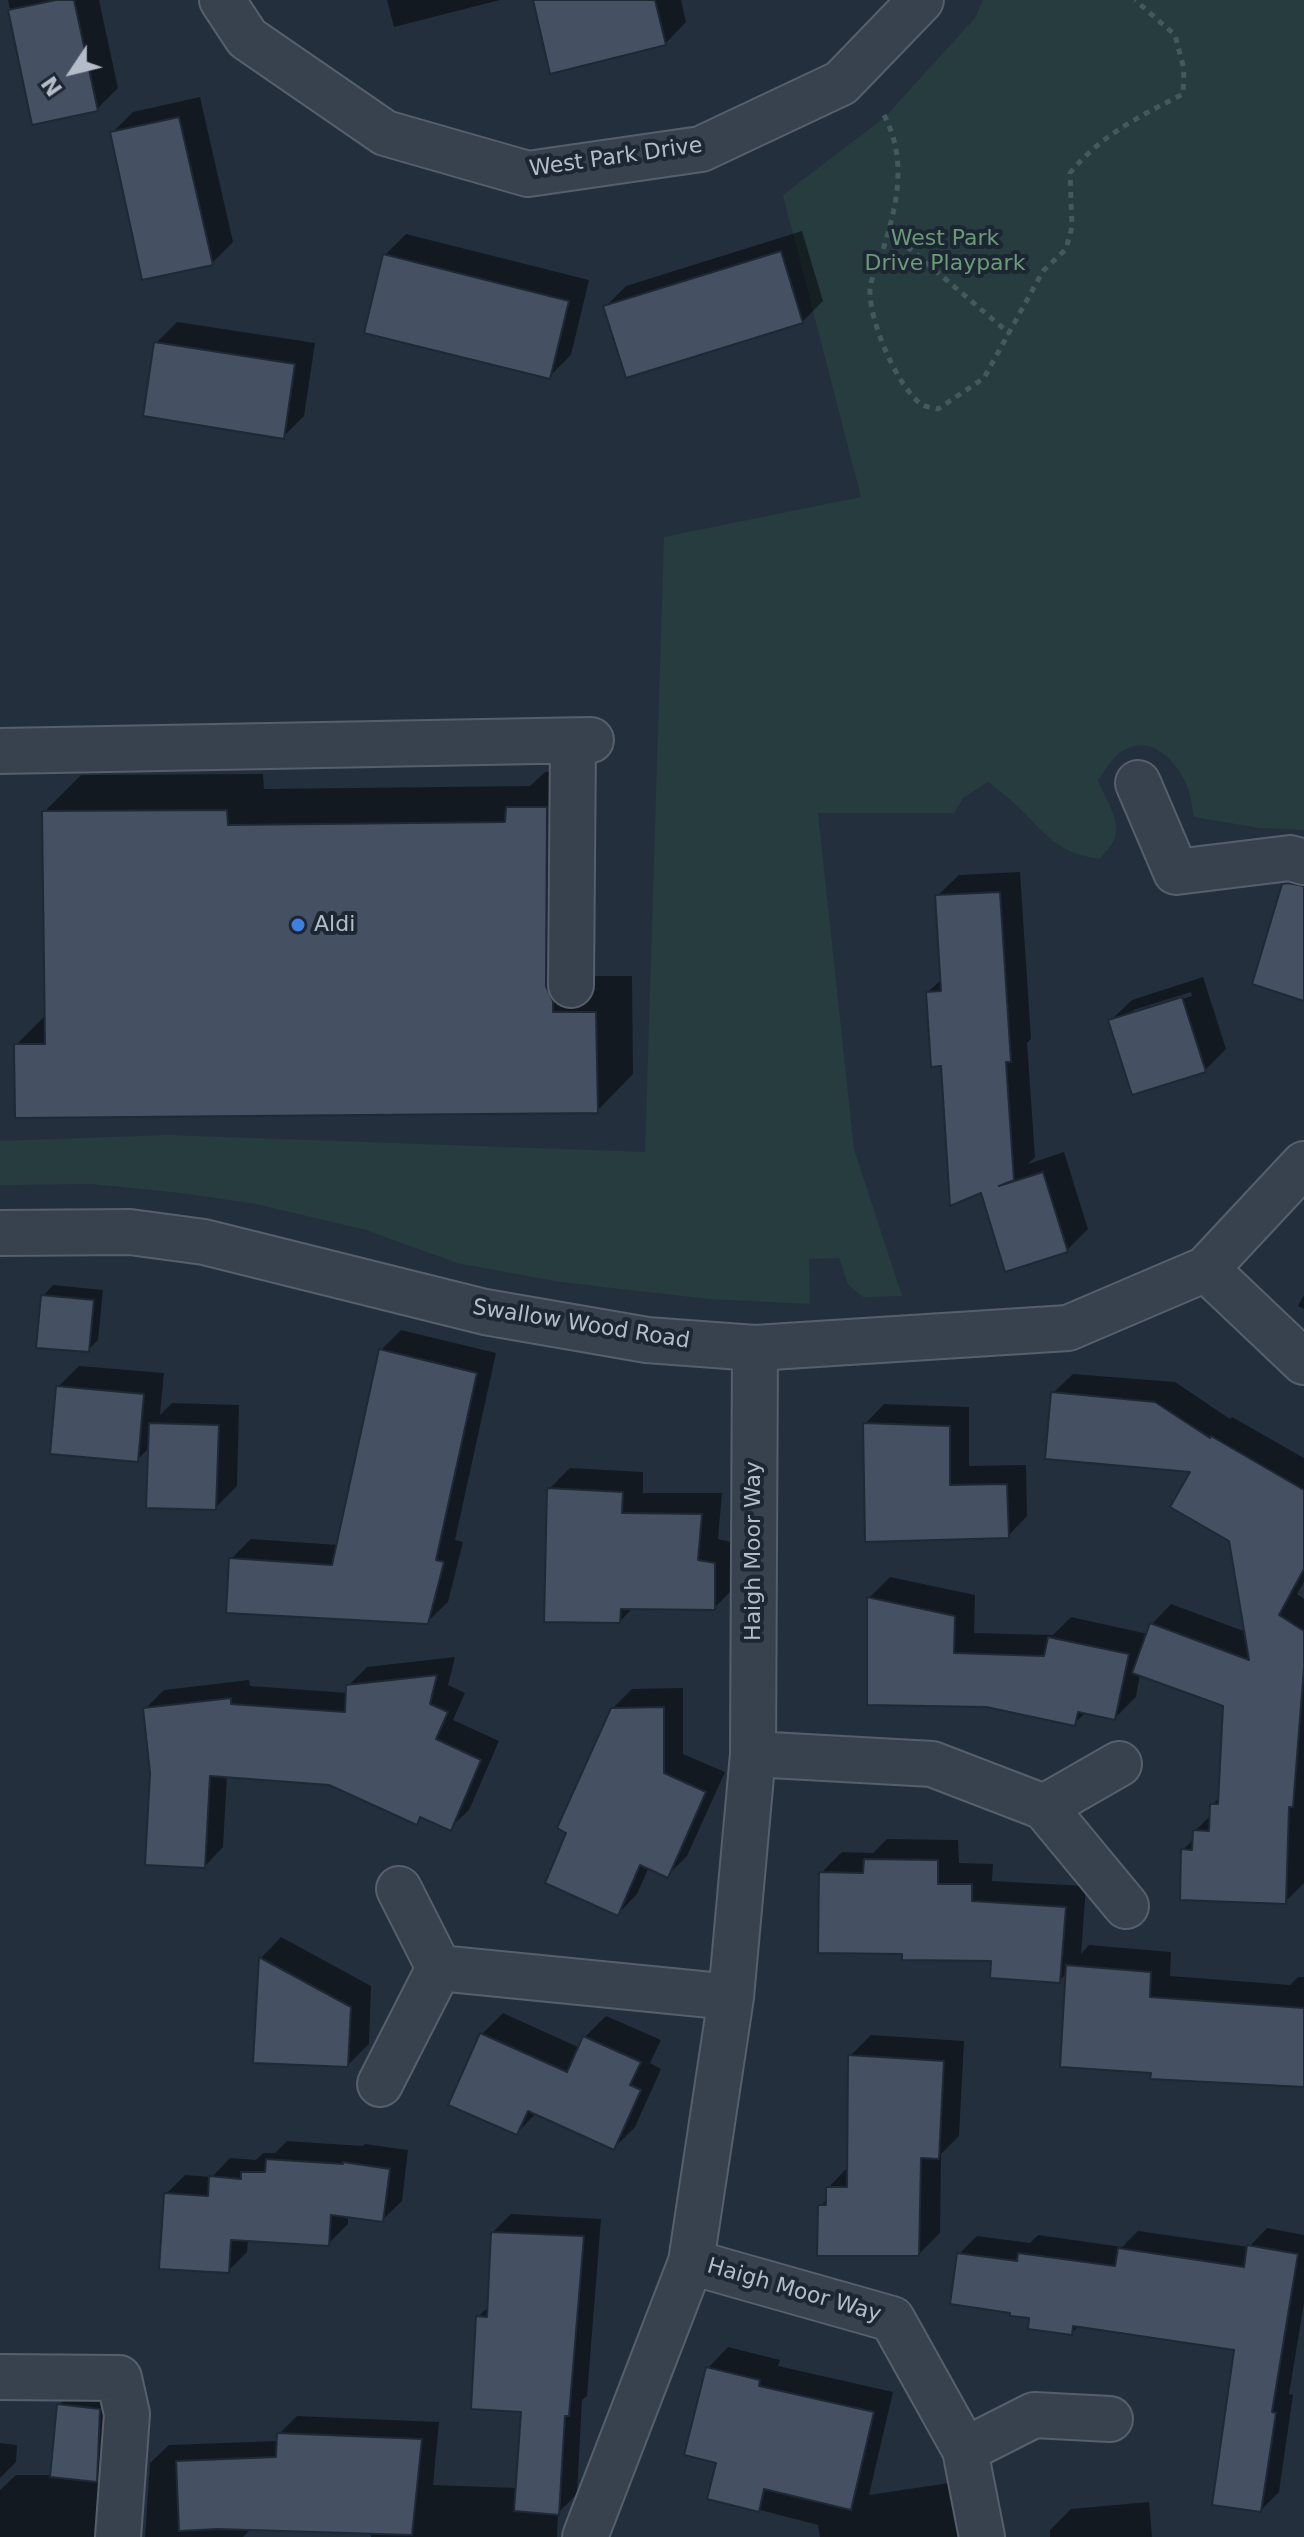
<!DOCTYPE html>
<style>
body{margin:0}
#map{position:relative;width:1304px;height:2537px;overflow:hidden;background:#242f3e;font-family:"DejaVu Sans",sans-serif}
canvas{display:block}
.north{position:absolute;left:32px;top:32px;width:80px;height:80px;-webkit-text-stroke:6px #1d2633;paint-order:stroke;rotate:235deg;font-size:22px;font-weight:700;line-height:32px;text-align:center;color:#b4bcc9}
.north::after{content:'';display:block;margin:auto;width:28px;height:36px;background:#b4bcc9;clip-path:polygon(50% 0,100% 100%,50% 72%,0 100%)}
</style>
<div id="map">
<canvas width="1304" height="2537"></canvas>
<div class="north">N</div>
</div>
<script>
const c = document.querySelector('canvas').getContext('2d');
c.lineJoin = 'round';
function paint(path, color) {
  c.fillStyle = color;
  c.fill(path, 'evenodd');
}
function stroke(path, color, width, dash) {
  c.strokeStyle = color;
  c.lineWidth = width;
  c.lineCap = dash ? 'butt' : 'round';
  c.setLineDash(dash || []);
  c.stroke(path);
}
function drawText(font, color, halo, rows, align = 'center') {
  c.font = font + ' "DejaVu Sans",sans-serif';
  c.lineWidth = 8;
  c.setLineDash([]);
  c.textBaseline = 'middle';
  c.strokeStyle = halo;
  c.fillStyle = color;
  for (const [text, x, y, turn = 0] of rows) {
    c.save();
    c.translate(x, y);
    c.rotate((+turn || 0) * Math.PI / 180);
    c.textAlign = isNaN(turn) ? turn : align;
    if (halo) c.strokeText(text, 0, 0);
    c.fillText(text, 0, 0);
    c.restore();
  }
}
paint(new Path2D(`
 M 983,0 L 1304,0 L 1304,830 L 1259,828 L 1194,817 C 1192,807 1191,795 1187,786 C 1174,755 1143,728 1113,759 C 1108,765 1103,773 1098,780 C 1111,813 1131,831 1099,859 C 1054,852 1047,834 1017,806 C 1008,797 998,790 988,782 L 963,798 L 954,813 L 818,813 L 854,1149 L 902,1296 L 863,1297 L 848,1284 L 839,1258 L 809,1259 L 810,1304 L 709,1299 L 560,1282 L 457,1263 L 366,1230 L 256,1204 L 181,1193 L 92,1184 L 0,1185 L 0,1141 L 167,1135 L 645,1152 L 664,537 L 861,497 L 783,195 L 885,117 L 975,18 Z`), '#263c3f');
paint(new Path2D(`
 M 8,0 L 99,0 L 118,88 L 97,109 L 34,123 Z
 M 387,0 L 500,0 L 394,27 Z
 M 540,0 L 681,0 L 686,22 L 665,44 Z
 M 200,97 L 233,242 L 212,263 L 112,133 L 133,112 Z
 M 802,231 L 823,301 L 802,322 L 605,307 L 626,286 Z
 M 406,234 L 589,280 L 571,355 L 550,376 L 385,255 Z
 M 177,322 L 315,343 L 304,416 L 283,437 L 156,343 Z
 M 583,771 L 589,976 L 632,976 L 633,1074 L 597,1111 L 16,1045 L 46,1015 L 44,812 L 81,775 L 263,774 L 264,789 L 530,786 L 545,772 Z
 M 1020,872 L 1031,1039 L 1027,1043 L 1035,1157 L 1028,1164 L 1064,1152 L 1088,1229 L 1067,1250 L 1007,1269 L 942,1064 L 928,992 L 942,979 L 937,896 L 959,875 Z
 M 1203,977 L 1226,1049 L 1205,1070 L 1110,1021 L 1132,1000 ZM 1191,992 L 1192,996 L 1133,1014 L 1133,1010 Z
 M 53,1285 L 103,1290 L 98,1340 L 88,1350 L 43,1296 Z
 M 1304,1295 L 1304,1309 L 1298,1306 Z
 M 401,1330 L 496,1353 L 455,1540 L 463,1542 L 448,1602 L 427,1622 L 231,1559 L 251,1539 L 338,1545 L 381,1350 Z
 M 79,1366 L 164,1373 L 160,1415 L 172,1403 L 239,1405 L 237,1486 L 215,1508 L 150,1447 L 137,1460 L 58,1387 Z
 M 1073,1374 L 1175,1382 L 1230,1419 L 1232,1417 L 1304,1458 L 1304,1582 L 1297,1594 L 1304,1599 L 1304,1883 L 1285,1902 L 1183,1850 L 1194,1839 L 1195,1831 L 1212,1814 L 1212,1805 L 1221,1796 L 1225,1705 L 1140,1674 L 1136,1697 L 1115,1718 L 1086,1712 L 1074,1724 L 987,1705 L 869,1598 L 890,1577 L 975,1595 L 974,1633 L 1053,1635 L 1071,1617 L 1148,1634 L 1152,1624 L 1171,1604 L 1246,1632 L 1231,1540 L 1193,1470 L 1053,1393 Z
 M 884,1404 L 969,1407 L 969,1466 L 1026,1465 L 1027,1516 L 1008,1536 L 865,1424 Z
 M 570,1468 L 643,1472 L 643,1493 L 722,1493 L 718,1539 L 735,1543 L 735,1587 L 714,1608 L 634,1607 L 620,1621 L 549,1489 Z
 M 455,1657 L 448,1685 L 465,1693 L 453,1720 L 499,1741 L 469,1810 L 450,1828 L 423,1816 L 417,1822 L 329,1783 L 227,1775 L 223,1847 L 205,1866 L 152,1773 L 145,1709 L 164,1690 L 249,1680 L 250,1686 L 348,1693 L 348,1686 L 367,1667 Z
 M 683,1688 L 683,1754 L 725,1772 L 687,1856 L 667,1876 L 649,1867 L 637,1894 L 618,1914 L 612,1709 L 632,1689 Z
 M 887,1839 L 958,1840 L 959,1863 L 993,1864 L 992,1881 L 1086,1886 L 1081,1954 L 1089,1945 L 1171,1952 L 1170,1976 L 1290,1985 L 1298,1977 L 1304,1977 L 1304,2085 L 1153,2071 L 1068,1972 L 1059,1981 L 993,1959 L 904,1952 L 821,1873 L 842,1852 L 873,1853 Z
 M 281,1937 L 371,1986 L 369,2044 L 348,2065 L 261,1958 Z
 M 503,2013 L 580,2048 L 585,2037 L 606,2016 L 661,2040 L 650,2063 L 661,2069 L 635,2127 L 614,2148 L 536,2113 L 517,2133 L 482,2034 Z
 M 871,2035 L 964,2041 L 959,2136 L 941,2154 L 940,2233 L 919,2254 L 820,2206 L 828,2199 L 828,2188 L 849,2166 L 850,2056 Z
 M 287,2141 L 363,2146 L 365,2144 L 408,2150 L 402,2201 L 382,2220 L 348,2215 L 348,2224 L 328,2244 L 248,2239 L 247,2252 L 228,2271 L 166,2194 L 185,2175 L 212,2177 L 230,2158 L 256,2160 L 263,2153 L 275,2153 Z
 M 511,2214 L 601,2219 L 587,2396 L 582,2400 L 577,2494 L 558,2513 L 557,2537 L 371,2537 L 371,2532 L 252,2528 L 243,2537 L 145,2537 L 150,2463 L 169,2445 L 278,2441 L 279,2434 L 297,2416 L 439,2422 L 433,2485 L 517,2488 L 523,2410 L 478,2317 L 489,2306 L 493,2232 Z
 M 1267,2228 L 1304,2235 L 1304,2303 L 1289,2394 L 1293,2395 L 1279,2492 L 1261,2510 L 1237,2348 L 1080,2325 L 1071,2333 L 1032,2317 L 959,2254 L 977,2236 L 1030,2243 L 1038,2235 L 1122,2247 L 1138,2231 L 1249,2247 Z
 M 728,2347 L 780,2360 L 778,2366 L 893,2392 L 869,2495 L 956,2482 L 964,2530 L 957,2537 L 820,2537 L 818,2525 L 710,2497 L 718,2462 L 708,2368 Z
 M 77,2387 L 118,2391 L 119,2537 L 0,2537 L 0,2490 L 16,2475 L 53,2475 L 59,2405 Z
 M 0,2443 L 17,2445 L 16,2462 L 0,2478 Z
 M 1149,2502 L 1152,2537 L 1050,2537 L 1050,2530 L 1071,2509 Z`), '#0007');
const building = new Path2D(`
 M 56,0 L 74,0 L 98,111 L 32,125 L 8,10 Z
 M 533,0 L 655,0 L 666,45 L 550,74 Z
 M 179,117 L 213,265 L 142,280 L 110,132 Z
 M 781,251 L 803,323 L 626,378 L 603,306 Z
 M 383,254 L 569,301 L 550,379 L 364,333 Z
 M 154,342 L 295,364 L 284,439 L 143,416 Z
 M 506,807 L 547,807 L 546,986 L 553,1001 L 553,1012 L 596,1012 L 598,1113 L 15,1118 L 14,1044 L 45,1044 L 42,811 L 227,810 L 228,825 L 505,822 Z
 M 1288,883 L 1304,886 L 1304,1001 L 1252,984 L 1282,884 Z
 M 1000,892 L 1011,1062 L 1006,1062 L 1014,1180 L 999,1186 L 1043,1172 L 1068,1252 L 1005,1272 L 981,1193 L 950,1206 L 941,1066 L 931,1067 L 926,992 L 941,991 L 935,895 Z
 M 1182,997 L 1206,1072 L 1132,1095 L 1108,1020 Z
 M 41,1295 L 94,1300 L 89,1352 L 36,1348 Z
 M 379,1349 L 477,1373 L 436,1560 L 444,1562 L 428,1624 L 226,1613 L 229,1558 L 332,1565 Z
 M 56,1386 L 144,1394 L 138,1462 L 50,1454 Z
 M 1051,1392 L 1155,1402 L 1210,1438 L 1211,1436 L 1304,1490 L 1304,1569 L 1279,1615 L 1304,1631 L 1304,1667 L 1293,1807 L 1289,1807 L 1286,1904 L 1180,1900 L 1181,1849 L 1192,1850 L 1193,1830 L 1209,1831 L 1210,1804 L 1218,1804 L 1223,1706 L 1132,1673 L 1150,1623 L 1249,1660 L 1229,1541 L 1170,1507 L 1190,1472 L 1045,1459 Z
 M 149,1423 L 219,1425 L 216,1510 L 146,1508 Z
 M 863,1423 L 950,1426 L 950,1485 L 1007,1484 L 1009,1538 L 865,1542 Z
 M 547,1488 L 623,1492 L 622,1513 L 702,1514 L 698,1560 L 715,1563 L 715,1610 L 621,1609 L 620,1623 L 544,1622 Z
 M 867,1597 L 955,1616 L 954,1653 L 1044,1656 L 1048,1637 L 1129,1654 L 1115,1720 L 1078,1712 L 1075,1726 L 986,1707 L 867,1705 Z
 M 437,1675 L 430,1704 L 448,1712 L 436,1739 L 481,1760 L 451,1831 L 420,1817 L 417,1825 L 329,1785 L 210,1776 L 205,1868 L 145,1865 L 150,1773 L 143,1708 L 231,1698 L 231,1704 L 345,1712 L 346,1685 Z
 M 664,1707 L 664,1773 L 706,1792 L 668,1878 L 640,1865 L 618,1916 L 545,1883 L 566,1833 L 557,1828 L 611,1708 Z
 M 864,1859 L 938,1860 L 938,1884 L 972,1884 L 972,1901 L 1066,1907 L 1060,1983 L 990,1978 L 991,1961 L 902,1960 L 902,1954 L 818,1953 L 819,1872 L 863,1873 Z
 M 259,1957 L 351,2007 L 348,2067 L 253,2063 Z
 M 1066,1965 L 1151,1972 L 1150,1997 L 1304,2008 L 1304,2087 L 1150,2079 L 1151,2073 L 1060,2067 Z
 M 480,2033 L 567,2072 L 583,2036 L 641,2062 L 630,2085 L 641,2090 L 614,2150 L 528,2111 L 517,2135 L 448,2105 Z
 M 848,2055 L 944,2061 L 939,2159 L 921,2158 L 919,2256 L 817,2256 L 818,2205 L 826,2205 L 826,2187 L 847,2187 Z
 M 266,2159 L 343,2164 L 343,2162 L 390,2169 L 383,2222 L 331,2215 L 329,2246 L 231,2240 L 229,2273 L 159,2269 L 164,2193 L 208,2196 L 209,2176 L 241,2179 L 241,2172 L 265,2172 Z
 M 491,2232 L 584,2236 L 569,2416 L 565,2416 L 559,2515 L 514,2511 L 521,2412 L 471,2409 L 476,2316 L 487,2317 Z
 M 1247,2245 L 1298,2254 L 1272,2412 L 1276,2413 L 1261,2512 L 1212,2505 L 1234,2350 L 1073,2326 L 1072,2335 L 1028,2329 L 1029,2318 L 1010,2316 L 1010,2313 L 950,2304 L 957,2253 L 1017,2261 L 1018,2253 L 1115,2266 L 1118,2248 L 1244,2267 Z
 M 706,2367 L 760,2380 L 759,2386 L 874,2412 L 851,2510 L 764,2489 L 759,2512 L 707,2499 L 716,2463 L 684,2455 Z
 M 57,2404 L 100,2409 L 97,2482 L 50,2477 Z
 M 277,2433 L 422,2439 L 412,2535 L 217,2529 L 179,2531 L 176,2461 L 276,2457 Z`);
paint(building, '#455162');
stroke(building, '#1f2835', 2);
const minor = new Path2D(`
 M 222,0 L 247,38 L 385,133 L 528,174 L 701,149 L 841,83 L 921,0
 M 0,751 L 591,740
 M 1138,783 L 1176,872 L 1290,858 L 1304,862
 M 571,985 L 573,741
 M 0,1233 L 130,1232 L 204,1242 L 485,1312 L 647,1340 L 755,1348 L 1068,1328 L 1206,1269 L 1304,1164
 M 1206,1269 L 1304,1362
 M 753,1754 L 932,1764 L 1044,1807 L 1126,1906
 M 1044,1807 L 1119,1764
 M 399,1889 L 439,1968
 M 380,2084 L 439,1968 L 731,1997
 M 691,2262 L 892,2319 L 965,2450 L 982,2537
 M 0,2377 L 119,2378 L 127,2414 L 118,2537
 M 965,2450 L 1034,2415 L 1110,2419
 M 585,2537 L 691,2262 L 731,1997 L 753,1754 L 755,1348`);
stroke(minor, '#565f6c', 48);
stroke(new Path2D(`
 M 884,115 C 908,161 897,205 882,253 C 878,265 869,281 870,294 C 871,324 897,386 921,404 C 925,407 933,408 938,409 L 984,378 L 1043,271 L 1066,249 L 1072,227 L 1070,173 C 1101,135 1140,116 1183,94 L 1184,69 L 1175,35 L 1135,0
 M 889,231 L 1010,334`), '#44595c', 5, [6, 6]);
stroke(minor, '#38414e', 44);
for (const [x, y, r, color] of [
 [298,925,8,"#3f7fe0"]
]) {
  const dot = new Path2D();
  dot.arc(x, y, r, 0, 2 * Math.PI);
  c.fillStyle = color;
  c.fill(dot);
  stroke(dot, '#1d2633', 3);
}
drawText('22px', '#b4bcc9', '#1d2633', [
 ["West Park Drive",616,158,-8],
 ["Swallow Wood Road",581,1325,9],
 ["Haigh Moor Way",754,1551,-90],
 ["Haigh Moor Way",794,2291,16]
]);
drawText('22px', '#6b9a76', '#1d2633', [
 ["West Park",945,239],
 ["Drive Playpark",945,264]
]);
drawText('22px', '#b4bcc9', '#1d2633', [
 ["Aldi",314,925]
], 'left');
</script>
